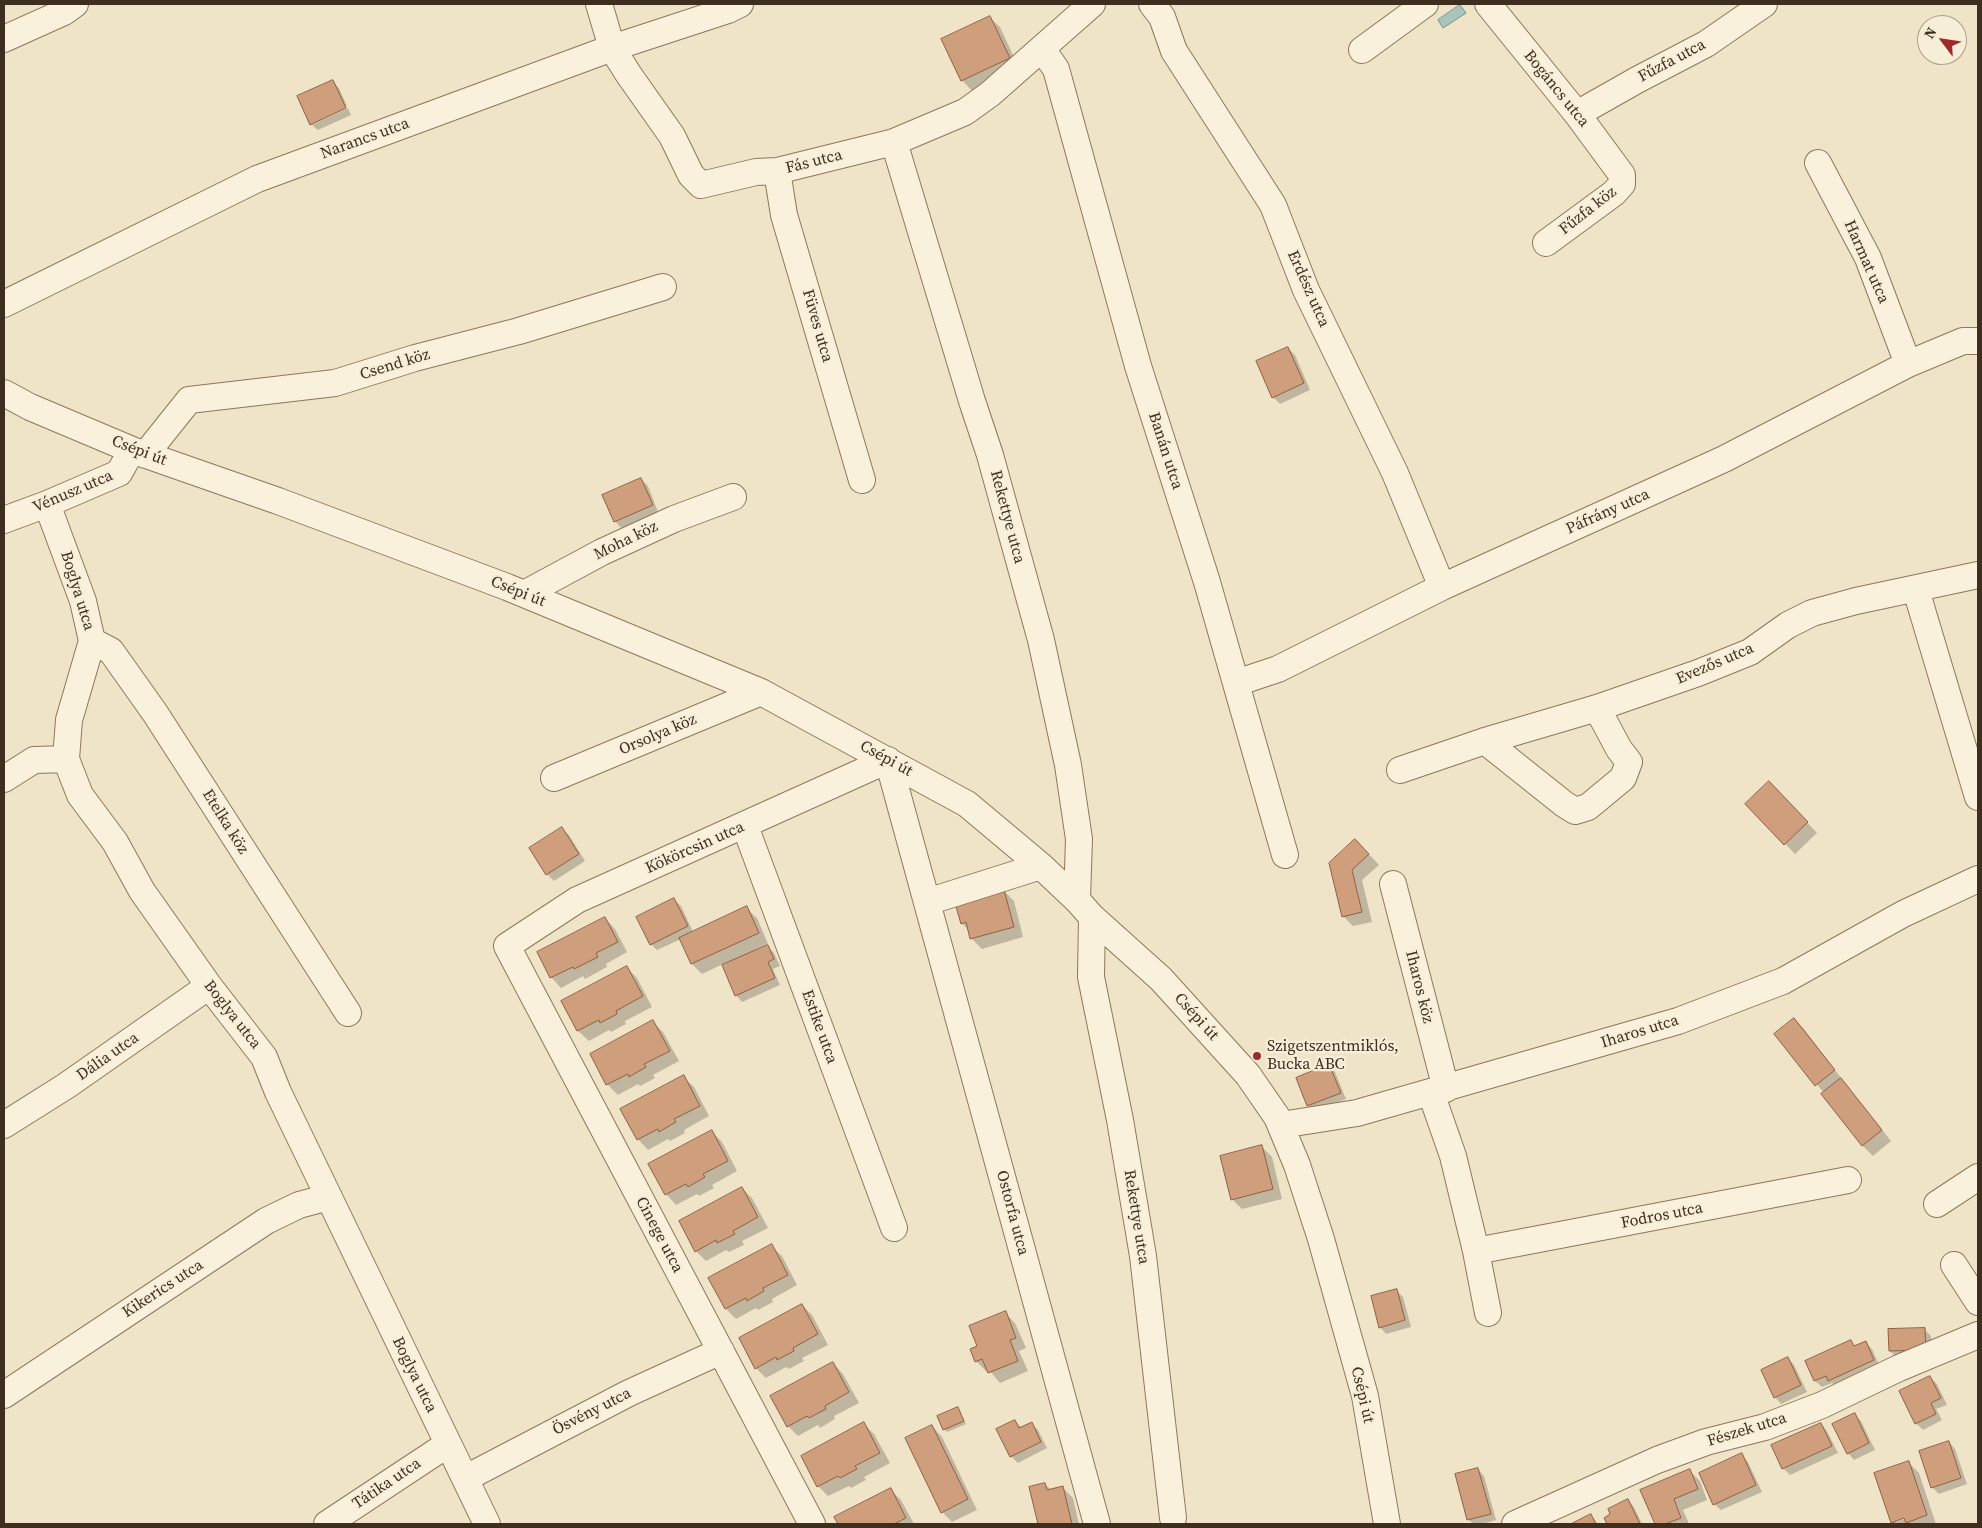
<!DOCTYPE html>
<meta charset="utf-8">
<style>
body{margin:0}
#map{position:relative;width:1982px;height:1528px;overflow:hidden;background:#f0e4c8;font-family:"Source Serif 4",serif}
canvas{display:block}
.frame{position:absolute;inset:0;border:5px solid #3d2e20;pointer-events:none}
.north{position:absolute;left:1917px;top:15px;width:50px;height:50px;box-sizing:border-box;background:#f7eed8;border:1px solid #ada18e;border-radius:50%;rotate:301deg;font-size:14px;font-weight:700;line-height:20px;text-align:center;color:#3d2e20}
.north::after{content:'';display:block;margin:auto;width:18px;height:22px;background:#9e2a2b;clip-path:polygon(50% 0,100% 100%,50% 72%,0 100%)}
</style>
<div id="map">
<canvas width="1982" height="1528"></canvas>
<div class="frame"></div>
<div class="north">N</div>
</div>
<script>
const c = document.querySelector('canvas').getContext('2d');
c.lineJoin = 'round';
function paint(path, color) {
  c.fillStyle = color;
  c.fill(path, 'evenodd');
}
function stroke(path, color, width, dash) {
  c.strokeStyle = color;
  c.lineWidth = width;
  c.lineCap = dash ? 'butt' : 'round';
  c.setLineDash(dash || []);
  c.stroke(path);
}
function drawText(font, color, halo, rows, align = 'center') {
  c.font = font + ' "Source Serif 4",serif';
  c.lineWidth = 4.5;
  c.setLineDash([]);
  c.textBaseline = 'middle';
  c.strokeStyle = halo;
  c.fillStyle = color;
  for (const [text, x, y, turn = 0] of rows) {
    c.save();
    c.translate(x, y);
    c.rotate((+turn || 0) * Math.PI / 180);
    c.textAlign = isNaN(turn) ? turn : align;
    if (halo) c.strokeText(text, 0, 0);
    c.fillText(text, 0, 0);
    c.restore();
  }
}
const water = new Path2D(`
 M 1460,5 L 1466,13 L 1443,28 L 1438,20 Z`);
paint(water, '#a9c4bc');
stroke(water, '#6f938a', 1);
paint(new Path2D(`
 M 989,17 L 1000,27 L 1019,68 L 972,91 L 962,80 Z
 M 332,81 L 339,88 L 347,106 L 312,122 L 312,125 L 311,124 Z
 M 348,108 L 351,115 L 318,130 L 312,125 Z
 M 1288,348 L 1295,355 L 1310,390 L 1280,404 L 1273,397 Z
 M 641,479 L 648,486 L 658,512 L 621,528 L 615,521 Z
 M 1779,793 L 1817,833 L 1795,854 L 1747,804 Z
 M 562,829 L 569,835 L 585,861 L 554,881 L 547,874 L 531,849 Z
 M 1365,850 L 1379,865 L 1362,880 L 1372,922 L 1353,926 L 1343,916 L 1330,864 Z
 M 1004,891 L 1014,901 L 1023,937 L 982,949 L 971,938 L 969,931 L 962,923 Z
 M 674,900 L 681,906 L 693,932 L 746,908 L 757,918 L 768,944 L 757,949 L 758,951 L 768,947 L 774,953 L 780,966 L 773,969 L 780,985 L 742,1002 L 736,995 L 723,964 L 702,974 L 692,964 L 681,939 L 657,950 L 651,944 Z
 M 605,918 L 615,929 L 627,952 L 606,964 L 607,967 L 585,979 L 583,976 L 561,988 L 551,977 Z
 M 627,968 L 637,978 L 652,1007 L 625,1021 L 626,1024 L 611,1032 L 609,1030 L 589,1041 L 578,1031 L 563,1001 Z
 M 1794,1019 L 1804,1029 L 1844,1082 L 1891,1141 L 1873,1156 L 1863,1146 L 1823,1094 L 1824,1093 L 1776,1034 Z
 M 653,1022 L 663,1032 L 679,1061 L 653,1075 L 655,1078 L 640,1086 L 638,1084 L 618,1095 L 607,1084 L 592,1055 Z
 M 1329,1066 L 1335,1072 L 1346,1099 L 1315,1112 L 1309,1106 L 1297,1079 Z
 M 683,1077 L 694,1087 L 709,1116 L 684,1130 L 685,1133 L 670,1141 L 668,1139 L 648,1150 L 638,1139 Z
 M 712,1132 L 722,1142 L 737,1171 L 712,1185 L 714,1188 L 699,1196 L 697,1194 L 676,1205 L 666,1194 Z
 M 1262,1147 L 1272,1157 L 1282,1199 L 1242,1209 L 1232,1199 Z
 M 742,1188 L 752,1198 L 768,1228 L 742,1241 L 744,1245 L 729,1252 L 726,1250 L 706,1261 L 696,1251 Z
 M 771,1246 L 782,1256 L 797,1285 L 772,1299 L 773,1302 L 758,1310 L 756,1308 L 736,1319 L 726,1309 Z
 M 1397,1291 L 1403,1297 L 1411,1327 L 1386,1334 L 1380,1327 Z
 M 802,1305 L 812,1315 L 828,1345 L 802,1358 L 804,1361 L 789,1369 L 786,1367 L 766,1378 L 756,1368 Z
 M 1005,1313 L 1015,1323 L 1026,1348 L 1019,1351 L 1028,1371 L 1000,1383 L 989,1370 L 986,1371 L 976,1361 L 979,1346 Z
 M 1924,1329 L 1931,1336 L 1932,1356 L 1897,1358 L 1890,1351 Z
 M 1850,1342 L 1856,1347 L 1866,1343 L 1872,1349 L 1880,1367 L 1836,1387 L 1832,1383 L 1822,1387 L 1815,1381 L 1807,1361 Z
 M 1788,1358 L 1794,1365 L 1807,1392 L 1781,1404 L 1775,1397 Z
 M 833,1363 L 843,1374 L 859,1403 L 834,1416 L 835,1419 L 820,1428 L 818,1425 L 798,1436 L 788,1426 Z
 M 1930,1377 L 1937,1384 L 1947,1405 L 1936,1409 L 1942,1420 L 1923,1430 L 1916,1423 Z
 M 958,1408 L 966,1424 L 947,1432 L 944,1429 Z
 M 1855,1415 L 1861,1421 L 1875,1450 L 1854,1460 L 1848,1453 Z
 M 1015,1421 L 1022,1428 L 1032,1424 L 1038,1430 L 1047,1448 L 1018,1463 L 1011,1456 Z
 M 864,1424 L 874,1434 L 890,1463 L 864,1477 L 866,1480 L 851,1488 L 849,1486 L 828,1496 L 818,1486 Z
 M 1821,1424 L 1827,1431 L 1838,1453 L 1790,1475 L 1783,1468 Z
 M 932,1426 L 942,1437 L 977,1510 L 952,1522 L 942,1512 Z
 M 1949,1442 L 1955,1449 L 1967,1484 L 1939,1494 L 1932,1487 Z
 M 1742,1455 L 1748,1462 L 1762,1492 L 1721,1510 L 1714,1504 Z
 M 1909,1463 L 1919,1473 L 1936,1524 L 1894,1524 L 1892,1522 ZM 1910,1515 L 1910,1517 L 1896,1522 L 1896,1520 Z
 M 1478,1469 L 1484,1476 L 1496,1520 L 1482,1524 L 1473,1524 L 1469,1520 Z
 M 1690,1471 L 1700,1481 L 1707,1500 L 1683,1510 L 1689,1524 L 1656,1524 L 1642,1490 Z
 M 1045,1484 L 1051,1490 L 1063,1488 L 1073,1498 L 1079,1524 L 1039,1524 L 1031,1487 Z
 M 891,1490 L 901,1500 L 914,1524 L 839,1524 L 836,1518 Z
 M 1628,1500 L 1634,1507 L 1642,1524 L 1609,1524 L 1606,1518 Z
 M 1591,1516 L 1598,1524 L 1574,1524 Z`), '#0003');
const building = new Path2D(`
 M 990,16 L 1010,58 L 961,81 L 941,39 Z
 M 333,80 L 346,108 L 310,125 L 297,96 Z
 M 1288,347 L 1304,383 L 1272,398 L 1256,361 Z
 M 641,478 L 653,505 L 614,522 L 602,495 Z
 M 1769,781 L 1808,822 L 1784,845 L 1745,804 Z
 M 562,827 L 579,854 L 546,875 L 529,848 Z
 M 1355,839 L 1369,854 L 1352,870 L 1362,912 L 1342,917 L 1329,863 Z
 M 1004,890 L 1014,927 L 970,939 L 966,922 L 961,924 L 955,903 Z
 M 674,898 L 688,926 L 650,945 L 636,917 Z
 M 747,906 L 759,933 L 691,964 L 679,938 Z
 M 605,917 L 618,942 L 596,953 L 598,957 L 574,969 L 573,967 L 550,978 L 537,952 Z
 M 768,945 L 774,959 L 768,962 L 775,978 L 735,996 L 722,965 Z
 M 627,966 L 643,996 L 616,1011 L 617,1014 L 600,1023 L 599,1020 L 577,1031 L 561,1001 Z
 M 1794,1018 L 1835,1070 L 1815,1086 L 1774,1034 Z
 M 653,1020 L 670,1051 L 644,1064 L 646,1067 L 629,1077 L 628,1074 L 606,1085 L 590,1054 Z
 M 1329,1064 L 1341,1093 L 1307,1106 L 1296,1078 Z
 M 684,1075 L 700,1106 L 674,1119 L 676,1122 L 659,1132 L 658,1129 L 637,1140 L 620,1109 Z
 M 1841,1078 L 1882,1130 L 1862,1146 L 1821,1094 Z
 M 712,1130 L 728,1161 L 703,1174 L 705,1177 L 688,1187 L 686,1184 L 665,1195 L 648,1164 Z
 M 1262,1145 L 1273,1189 L 1231,1200 L 1220,1156 Z
 M 742,1187 L 758,1217 L 733,1231 L 735,1234 L 717,1243 L 716,1240 L 695,1252 L 679,1221 Z
 M 772,1244 L 788,1275 L 763,1288 L 764,1291 L 747,1301 L 746,1298 L 725,1309 L 708,1278 Z
 M 1397,1289 L 1405,1320 L 1379,1328 L 1371,1296 Z
 M 802,1304 L 818,1334 L 793,1348 L 794,1351 L 777,1360 L 776,1357 L 755,1369 L 739,1338 Z
 M 1006,1311 L 1016,1338 L 1010,1340 L 1018,1361 L 988,1373 L 982,1359 L 975,1362 L 970,1349 L 977,1346 L 969,1326 Z
 M 1925,1328 L 1926,1350 L 1889,1351 L 1888,1329 Z
 M 1851,1340 L 1854,1346 L 1866,1341 L 1874,1360 L 1828,1381 L 1826,1376 L 1814,1381 L 1805,1361 Z
 M 1788,1357 L 1801,1385 L 1774,1398 L 1761,1370 Z
 M 833,1362 L 849,1392 L 825,1406 L 826,1409 L 809,1418 L 807,1416 L 787,1427 L 770,1396 Z
 M 1930,1376 L 1941,1398 L 1931,1403 L 1936,1414 L 1915,1424 L 1899,1391 Z
 M 958,1407 L 964,1421 L 943,1430 L 937,1416 Z
 M 1855,1413 L 1869,1443 L 1847,1454 L 1832,1424 Z
 M 1015,1420 L 1019,1428 L 1032,1422 L 1041,1442 L 1010,1457 L 996,1429 Z
 M 864,1422 L 880,1453 L 855,1466 L 857,1469 L 840,1478 L 838,1476 L 817,1487 L 801,1456 Z
 M 1821,1423 L 1832,1446 L 1782,1469 L 1771,1445 Z
 M 932,1425 L 968,1499 L 941,1513 L 905,1438 Z
 M 1949,1441 L 1961,1478 L 1931,1488 L 1919,1451 Z
 M 1742,1453 L 1756,1485 L 1713,1505 L 1699,1473 Z
 M 1909,1461 L 1927,1515 L 1906,1523 L 1904,1518 L 1891,1523 L 1874,1473 Z
 M 1478,1468 L 1491,1514 L 1467,1520 L 1455,1474 Z
 M 1690,1469 L 1698,1489 L 1674,1499 L 1681,1518 L 1665,1524 L 1655,1524 L 1640,1490 Z
 M 1045,1483 L 1047,1490 L 1063,1486 L 1072,1524 L 1038,1524 L 1029,1487 Z
 M 891,1488 L 906,1518 L 894,1524 L 838,1524 L 834,1517 Z
 M 1628,1499 L 1640,1524 L 1607,1524 L 1604,1518 L 1610,1514 L 1608,1509 Z
 M 1591,1514 L 1596,1524 L 1571,1524 Z`);
paint(building, '#cf9f7d');
stroke(building, '#8d5f41', 1);
const minor = new Path2D(`
 M 599,4 L 612,48 L 629,75 L 672,136 L 691,175 L 701,185 L 756,172 L 777,171 L 894,142 L 965,112 L 990,94 L 1092,4
 M 1152,4 L 1162,17 L 1174,51 L 1273,205 L 1306,290 L 1395,473 L 1442,587
 M 1488,4 L 1577,114 L 1622,175 L 1622,184 L 1614,193 L 1546,243
 M 4,39 L 64,12 L 75,4
 M 1042,49 L 1056,69 L 1138,366 L 1207,582 L 1285,855
 M 1362,50 L 1425,4
 M 1577,114 L 1637,80 L 1706,44 L 1764,4
 M 894,142 L 972,401 L 990,455 L 1041,640 L 1068,765 L 1079,839 L 1077,900
 M 1818,163 L 1868,258 L 1908,364
 M 777,171 L 784,215 L 862,480
 M 4,304 L 257,179 L 612,48 L 728,10 L 740,4
 M 4,393 L 30,407 L 132,450 L 278,501 L 507,587 L 761,692 L 967,804 L 1041,866 L 1077,900 L 1092,917 L 1161,979 L 1248,1075 L 1277,1117 L 1297,1165 L 1321,1239 L 1365,1396 L 1387,1524
 M 145,455 L 189,400 L 335,383 L 415,358 L 519,331 L 663,287
 M 47,504 L 83,601 L 92,641 L 69,720 L 66,759 L 80,795 L 115,842 L 142,891 L 209,986 L 264,1057 L 278,1092 L 487,1524
 M 4,520 L 47,504 L 119,473 L 132,450
 M 1916,590 L 1978,797
 M 524,594 L 602,552 L 674,519 L 733,497
 M 92,641 L 111,651 L 155,713 L 348,1013
 M 1236,683 L 1278,669 L 1442,587 L 1724,459 L 1908,364 L 1963,341 L 1978,341
 M 1485,741 L 1564,804 L 1575,811 L 1588,807 L 1623,778 L 1629,762 L 1619,749 L 1597,708
 M 1400,770 L 1485,741 L 1597,708 L 1698,673 L 1750,652 L 1788,625 L 1812,613 L 1856,601 L 1978,575
 M 554,778 L 761,692
 M 4,779 L 34,760 L 66,759
 M 745,826 L 894,1228
 M 1393,884 L 1446,1089
 M 927,902 L 1041,866
 M 1092,917 L 1091,977 L 1120,1120 L 1143,1256 L 1173,1518
 M 1431,1093 L 1453,1156 L 1476,1251 L 1488,1313
 M 4,1125 L 66,1086 L 209,986
 M 1281,1125 L 1357,1113 L 1678,1021 L 1783,981 L 1903,914 L 1978,879
 M 1937,1204 L 1978,1177
 M 1476,1251 L 1848,1180
 M 1954,1265 L 1978,1302
 M 4,1395 L 266,1221 L 299,1205 L 329,1197
 M 466,1478 L 629,1393 L 721,1351
 M 327,1524 L 448,1444
 M 812,1524 L 507,946 L 577,900 L 888,760 L 1097,1524
 M 1515,1524 L 1657,1460 L 1706,1442 L 1765,1427 L 1822,1405 L 1899,1368 L 1978,1335`);
stroke(minor, '#8d765c', 28);
stroke(minor, '#faf1dc', 26);
for (const [x, y, r, color] of [
 [1257,1056,5,"#9e2a2b"]
]) {
  const dot = new Path2D();
  dot.arc(x, y, r, 0, 2 * Math.PI);
  c.fillStyle = color;
  c.fill(dot);
  stroke(dot, '#f7eed8', 2);
}
drawText('16px', '#3d2e20', '#f7eed8', [
 ["Fűzfa utca",1672,61,-28],
 ["Bogáncs utca",1556,89,51],
 ["Narancs utca",365,139,-20],
 ["Fás utca",814,162,-14],
 ["Fűzfa köz",1588,211,-38],
 ["Harmat utca",1866,262,66],
 ["Erdész utca",1308,289,66],
 ["Füves utca",817,326,74],
 ["Csend köz",395,365,-17],
 ["Csépi út",139,451,21],
 ["Banán utca",1165,451,72],
 ["Vénusz utca",73,492,-23],
 ["Páfrány utca",1608,512,-24],
 ["Rekettye utca",1007,517,75],
 ["Moha köz",626,541,-26],
 ["Boglya utca",77,591,73],
 ["Csépi út",518,592,22],
 ["Evezős utca",1715,664,-23],
 ["Orsolya köz",658,735,-23],
 ["Csépi út",886,759,29],
 ["Etelka köz",225,822,58],
 ["Kökörcsin utca",695,848,-24],
 ["Iharos köz",1419,987,76],
 ["Boglya utca",232,1015,52],
 ["Csépi út",1196,1017,48],
 ["Estike utca",819,1027,70],
 ["Iharos utca",1640,1032,-17],
 ["Dália utca",108,1057,-35],
 ["Ostorfa utca",1012,1213,75],
 ["Fodros utca",1662,1216,-11],
 ["Rekettye utca",1136,1217,81],
 ["Cinege utca",659,1235,62],
 ["Kikerics utca",163,1289,-33],
 ["Boglya utca",414,1375,64],
 ["Csépi út",1362,1395,77],
 ["Ösvény utca",592,1412,-27],
 ["Fészek utca",1747,1430,-17],
 ["Tátika utca",387,1484,-34]
]);
drawText('16px', '#3d2e20', '#f7eed8', [
 ["Szigetszentmiklós,",1267,1047],
 ["Bucka ABC",1267,1065]
], 'left');
</script>
